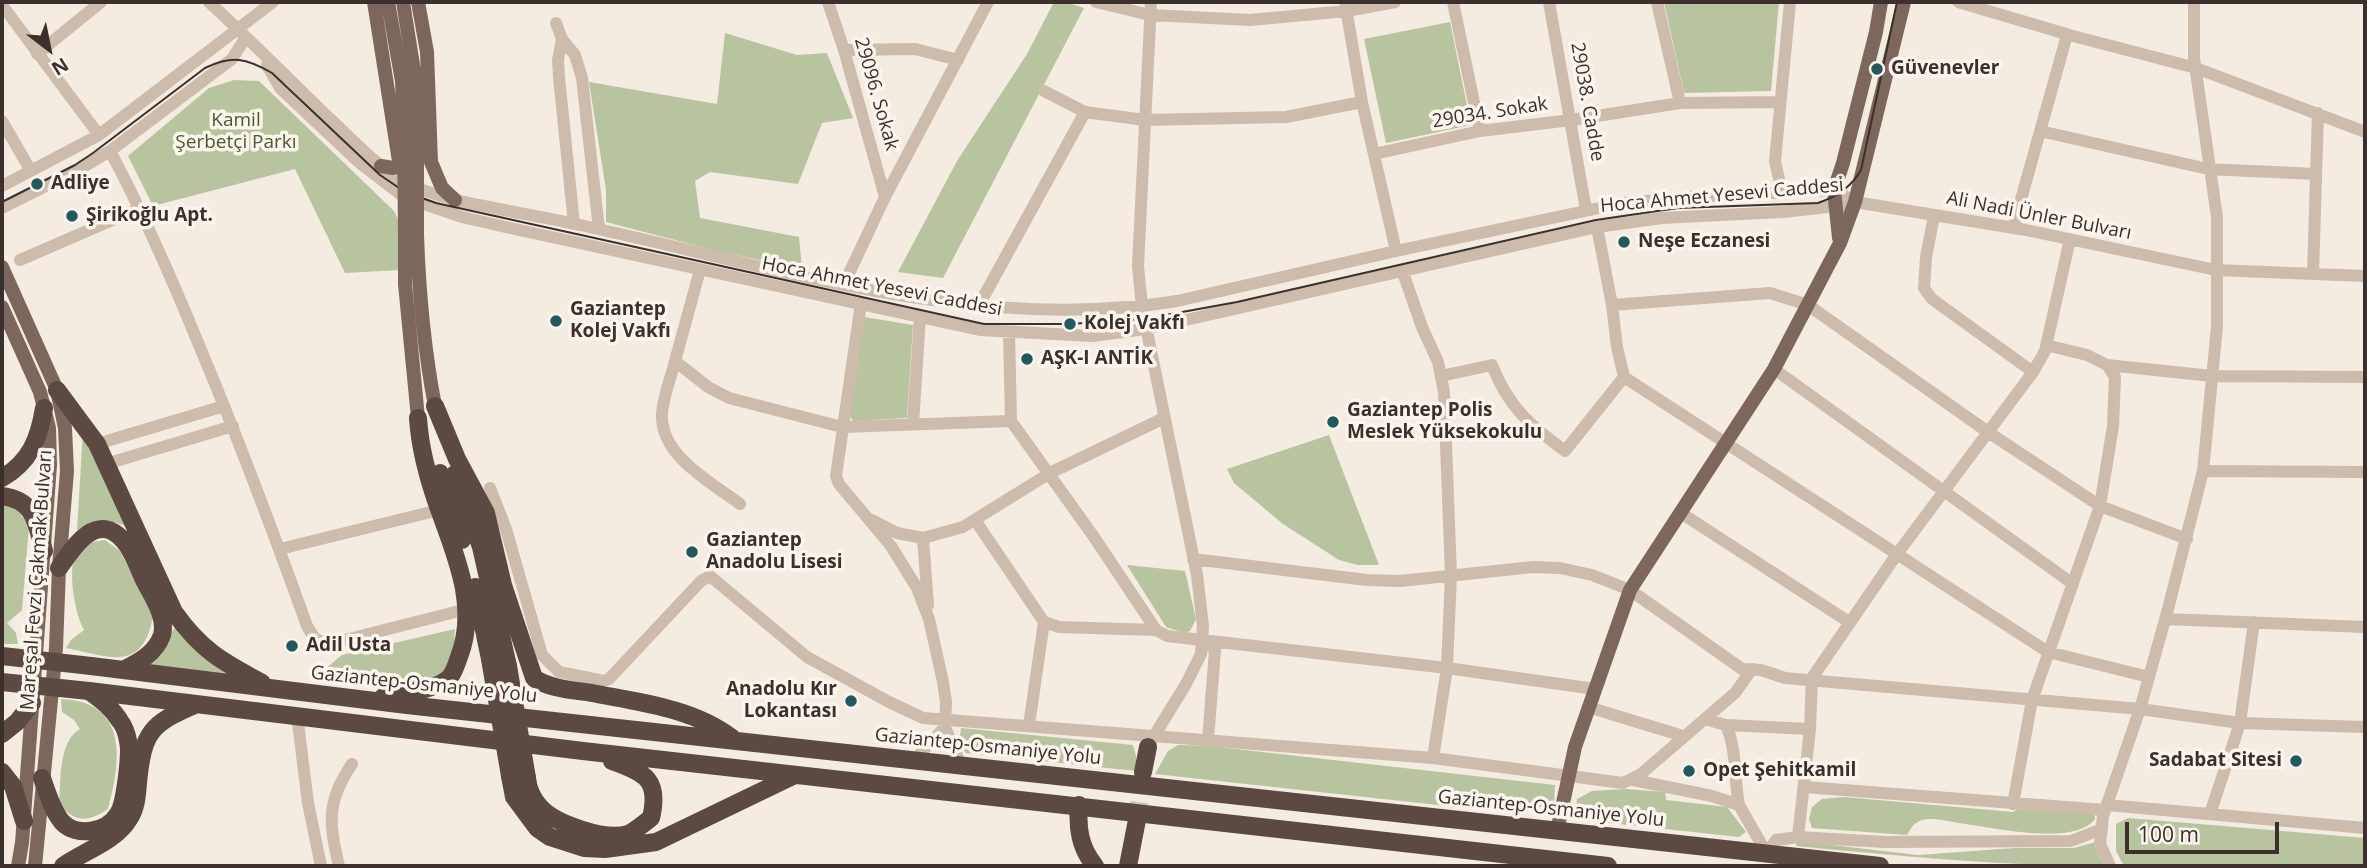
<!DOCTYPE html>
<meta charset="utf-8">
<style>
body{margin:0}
#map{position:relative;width:2367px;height:868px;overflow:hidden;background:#f4ebe1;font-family:"Open Sans",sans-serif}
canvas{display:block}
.frame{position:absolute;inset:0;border:4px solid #3b302b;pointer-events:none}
.north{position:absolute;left:14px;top:14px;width:70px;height:70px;-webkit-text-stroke:5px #fbf5ee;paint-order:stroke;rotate:148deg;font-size:19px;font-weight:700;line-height:28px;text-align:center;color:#3b302b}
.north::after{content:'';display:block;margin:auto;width:24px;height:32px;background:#3b302b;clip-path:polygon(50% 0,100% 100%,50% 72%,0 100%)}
.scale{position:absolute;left:2125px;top:822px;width:154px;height:32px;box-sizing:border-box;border:4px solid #3b302b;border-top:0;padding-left:9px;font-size:21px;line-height:24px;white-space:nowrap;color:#3b302b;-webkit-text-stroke:5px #fbf5ee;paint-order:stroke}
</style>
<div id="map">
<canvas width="2367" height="868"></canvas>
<div class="frame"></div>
<div class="north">N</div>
<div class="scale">100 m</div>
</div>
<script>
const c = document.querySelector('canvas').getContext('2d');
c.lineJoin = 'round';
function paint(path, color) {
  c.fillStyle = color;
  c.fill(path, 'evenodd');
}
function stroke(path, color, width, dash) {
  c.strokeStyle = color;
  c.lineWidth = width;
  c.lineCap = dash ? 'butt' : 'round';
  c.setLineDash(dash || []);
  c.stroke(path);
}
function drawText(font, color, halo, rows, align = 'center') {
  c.font = font + ' "Open Sans",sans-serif';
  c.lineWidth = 7;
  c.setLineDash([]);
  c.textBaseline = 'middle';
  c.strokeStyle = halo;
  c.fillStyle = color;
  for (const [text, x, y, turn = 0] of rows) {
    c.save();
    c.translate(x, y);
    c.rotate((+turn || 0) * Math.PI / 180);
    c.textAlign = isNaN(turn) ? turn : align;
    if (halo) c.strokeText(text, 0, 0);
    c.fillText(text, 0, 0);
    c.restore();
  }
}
paint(new Path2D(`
 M 1054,2 L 1065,2 L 1084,8 L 943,278 L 898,272 L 957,161 L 1027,54 Z
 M 1664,2 L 1779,2 L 1771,91 L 1684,93 Z
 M 1450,22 L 1471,125 L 1386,143 L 1364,39 Z
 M 725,33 L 797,55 L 827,53 L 853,118 L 822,123 L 798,184 L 710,172 L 695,181 L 700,218 L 799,237 L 802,269 L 717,251 L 606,222 L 606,190 L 589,82 L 717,104 Z
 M 234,80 L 259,81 L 394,211 L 402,228 L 400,270 L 345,273 L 295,169 L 153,206 L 128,156 L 209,88 Z
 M 864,317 L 913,325 L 907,418 L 853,421 L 849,414 Z
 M 83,431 L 129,527 C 110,519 96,520 77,530 Z
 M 1329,435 L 1379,565 L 1358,565 L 1339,560 L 1283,524 L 1234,483 L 1227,469 Z
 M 6,505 L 17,509 L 29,526 L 22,610 L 7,623 L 16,633 L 18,644 L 2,644 L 2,506 Z
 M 105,540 L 120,551 L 153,616 C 143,673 110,657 66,648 L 71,640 L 84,630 C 75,615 67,569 76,554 C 82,542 94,542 105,540 Z
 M 1127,565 L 1185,571 L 1196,619 L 1190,631 L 1184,633 L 1166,627 Z
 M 174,628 L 228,675 L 148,666 C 162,654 166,643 174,628 Z
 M 455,629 C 454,639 455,652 452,661 C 439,700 354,674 325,669 L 342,655 Z
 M 61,699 C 129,702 121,761 108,809 C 87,823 76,822 59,805 C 61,782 58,741 80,729 L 74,720 L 62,712 Z
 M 961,728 L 1133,745 L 1136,756 L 1136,771 L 966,753 L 959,744 Z
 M 1178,745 L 1209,746 L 1555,785 L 1554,804 L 1511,813 L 1155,774 L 1168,751 Z
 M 1626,789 L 1665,792 L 1666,800 L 1727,807 L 1746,832 L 1739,837 L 1591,821 L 1582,816 L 1576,807 L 1577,799 L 1592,791 Z
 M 1844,797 L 2013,812 L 2018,809 L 2095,814 L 2095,819 C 2074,847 1991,827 1959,823 C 1948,821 1932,817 1922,820 C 1913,823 1911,828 1907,835 L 1812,828 L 1809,819 L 1812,807 L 1822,799 Z
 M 2128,818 L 2365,838 L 2365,866 L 2124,866 L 2116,851 L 2116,824 Z
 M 1797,841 L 1918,855 L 2015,848 L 2074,848 L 2096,842 L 2098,855 L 2104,866 C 2001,866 1899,856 1796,846 Z`), '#b8c4a0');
stroke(new Path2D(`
 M 1137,820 L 1143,772`), '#cfc6bd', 18, [18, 9]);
stroke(new Path2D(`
 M 209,2 C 249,39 288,78 327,116 C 351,138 375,165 403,181 C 431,196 464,202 494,208 C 529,215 564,221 598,229 C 788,271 982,333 1177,301 L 1396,251 L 1623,203 L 1690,197 L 1834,190 L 1855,202 L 2026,230 L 2216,270 L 2365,276
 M 828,2 L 844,50 L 885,197
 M 1096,2 L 1150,15 L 1250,20 L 1347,11 L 1395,2
 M 1345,2 L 1362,102 L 1396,251
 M 1453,2 L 1480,131
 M 1549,2 L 1586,210
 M 1657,2 L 1680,103
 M 1958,2 L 2073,36 L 2196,68 L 2365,132
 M 2,5 L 99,135
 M 556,23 L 562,39 L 575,55 L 582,78 L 599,229
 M 562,39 L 558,60 L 559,77 L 574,224
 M 844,50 L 915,49 L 958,60
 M 37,54 L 101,2
 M 267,65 L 280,88 L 361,164 L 404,197 L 462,217 L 510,228 L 980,330 L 1092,336 L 1146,329 L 1597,227 L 1662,218 L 1783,212 L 1845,205
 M 1044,91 L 1085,112 L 1145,120 L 1286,117 L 1362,102
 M 2,121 L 31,171
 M 2040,131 L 2208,169 L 2316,174
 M 110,151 C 144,214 172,279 199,345 C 238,438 273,531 307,626 L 315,639 L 329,644 L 467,609
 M 1374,154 L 1480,131 L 1571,120 L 1680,103 L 1780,102
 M 2,186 L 99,135 L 273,2
 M 1782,192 L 1775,161 L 1790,2
 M 2,208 L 78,170 L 110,151 L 232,59 L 246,37
 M 1934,216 L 1926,257 L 1924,288 L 1932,299 L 2033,372
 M 1597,227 L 1612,305 L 1617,347 L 1624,377 L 2048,652 L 2149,677
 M 2013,228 L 2067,35
 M 20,260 L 140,208
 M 700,270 L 675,361 L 708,387 L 729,398 L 842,427 L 1011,421
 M 1402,270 L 1422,327 L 1438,362 L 1444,392 L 1451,575 L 1447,668 L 1433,758
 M 2313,274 L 2318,113
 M 844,284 L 885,197 L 988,2
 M 861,303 L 836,476 L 839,484 L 891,546 L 917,588 L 929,619 L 943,682 L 946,702 L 945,727 L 961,765
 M 1612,305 L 1770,293 L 1808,305 L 1988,432 L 2100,506 L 2187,539
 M 978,307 L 1085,112
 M 1009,332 L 1011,421 L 1094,537 L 1156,630 L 1167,636 L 1447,668 L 1595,689
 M 675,361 C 671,378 663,396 662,414 C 660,456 711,482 740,504
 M 2107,365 L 2212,376 L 2365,377
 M 1774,369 L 2073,584
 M 1441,376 L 1492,365 C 1508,407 1530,425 1565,451 L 1624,377
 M 913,424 L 920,316
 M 97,444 L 224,406
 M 106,464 L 233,426
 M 2203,471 L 2365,472
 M 490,488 L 506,529 L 542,655 L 559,672 L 604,681 L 609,679 L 701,581 L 710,576 L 807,657 L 889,702 L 923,718 L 1433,758 L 1623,783 L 1641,774 L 1735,693 L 1752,669
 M 1681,513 L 1849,622
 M 872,520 L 897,533 L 923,538 L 963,527 L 1050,473 L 1164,418
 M 975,520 L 1044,622 L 1059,627 L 1156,630
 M 923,538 L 928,605
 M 280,549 L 439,510
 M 1193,559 L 1367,580 L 1400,581 L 1533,567 L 1560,568 L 1592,575 L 1630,590 L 1742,669 L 1761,670 L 1785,678 L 2140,709 L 2240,723 L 2365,727
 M 2166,619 L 2365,627
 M 1202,639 L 1215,650 L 1208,740
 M 1588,707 L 1683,736
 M 297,715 L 308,803 L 321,866
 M 1705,719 L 1726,725 L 1810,729
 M 1029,725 L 1044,622
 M 1726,725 C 1737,750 1734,778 1739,805
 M 1151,741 L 1186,684 L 1201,654 L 1203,626 L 1197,575 L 1142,307 L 1138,266 L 1151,2
 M 914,760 L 945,727
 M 1633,780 L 1712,796 L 1739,805 L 1767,854 L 1776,840 L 1798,837 L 1884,842 L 2071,841 L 2102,829
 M 1804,787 L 2105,810
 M 2013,804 L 2032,700 L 2100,506 L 2113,426 L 2115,377 L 2107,365 L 2087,355 L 2046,345
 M 2107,805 L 2365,828
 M 2210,814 L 2240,723 L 2254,622
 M 1798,837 L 1810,729 L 1812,678 L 1897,554 L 2033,372 L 2045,351 L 2070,239
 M 339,866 C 329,823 326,802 352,764
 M 2110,866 L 2100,844 L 2103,816 L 2140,709 L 2168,609 L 2203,471 L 2217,327 L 2217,217 L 2194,58 L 2194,2`), '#cdbbac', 12);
stroke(new Path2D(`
 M 374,2 L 399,161 L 398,167 L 393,168 L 381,166
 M 388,2 L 402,81 L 404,128
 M 403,2 L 414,71 L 417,131
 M 418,2 L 427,52 L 431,162 L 442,188 L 455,200
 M 417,235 C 419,293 424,349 435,406
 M 1839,238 L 1834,190 L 1843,163 L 1876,32 L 1881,2
 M 405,240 L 405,284 L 418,418
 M 2,267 L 57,390 L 65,428 L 67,471 L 59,568 L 56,648 L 35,866
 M 2,307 L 40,392 L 49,428 L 50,465 L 22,843 L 18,866
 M 1557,831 L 1575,747 L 1630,590 L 1774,369 L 1840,243 L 1855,202 L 1904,2`), '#7d675c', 14);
stroke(new Path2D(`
 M 57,390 L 97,444 L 174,612 C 201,650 221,661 262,683
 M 435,406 L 457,459 L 486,513 L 503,585 L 534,678 C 550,689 573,690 592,693 C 638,702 693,708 732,738
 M 440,473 L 462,540
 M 455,474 L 481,547 L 508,666
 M 2,478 C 30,462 39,439 44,408
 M 2,496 C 35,500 36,523 44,551
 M 59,568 C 74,546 97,510 124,541 C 133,551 138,568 144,580 C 152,596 167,617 162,635 C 156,653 139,662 123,670
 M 475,587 L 490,659
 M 91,666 L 407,705 L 1880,866
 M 89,691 L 583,751 L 1608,866
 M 383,697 C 401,693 438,690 450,677 C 454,672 457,663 459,657 C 478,608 457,559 440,512 C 429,482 420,450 418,418
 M 2,734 L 17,722 L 32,703
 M 2,772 L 13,786 L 24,821
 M 1143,772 L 1148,747
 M 510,776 L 514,797 L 537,828 L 550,837 L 584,848 L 605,849 L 656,842 L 795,775
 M 42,778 C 47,792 52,810 62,822 C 77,838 107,832 118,814 C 125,804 131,753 128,741 C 127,735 124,726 120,721 C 112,708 101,700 89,691
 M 527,778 C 528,789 532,798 540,807 C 555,824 606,841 628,834 C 635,831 644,823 651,818 C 660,780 646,773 612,761
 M 1079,805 C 1077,828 1080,848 1095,866
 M 63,866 C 84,851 115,842 129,819 C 136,809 137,796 138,783 C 143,732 150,724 197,704
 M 1128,866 L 1137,820`), '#5c4a42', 18);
stroke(new Path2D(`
 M 2,202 L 75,165 L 93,153 L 205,68 C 232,55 246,58 272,73 L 380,175 L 405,192 L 436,203 L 984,324 L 1070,324 L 1144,319 L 1237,302 L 1596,220 L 1678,208 L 1818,203 C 1836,197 1852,186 1861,170 L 1897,2`), '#3b302b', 2);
stroke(new Path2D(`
 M 404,128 L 405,240
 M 417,235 L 417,131`), '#7d675c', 14);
stroke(new Path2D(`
 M 2,656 L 91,666
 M 490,659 L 510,776
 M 508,666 L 527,778
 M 2,682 L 89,691`), '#5c4a42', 18);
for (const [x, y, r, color] of [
 [1877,69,7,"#1f5a5e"],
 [37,184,7,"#1f5a5e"],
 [72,216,7,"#1f5a5e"],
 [1624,242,7,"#1f5a5e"],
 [556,321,7,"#1f5a5e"],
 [1070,324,7,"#1f5a5e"],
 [1027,359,7,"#1f5a5e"],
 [1333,422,7,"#1f5a5e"],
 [692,552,7,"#1f5a5e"],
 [292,646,7,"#1f5a5e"],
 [851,701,7,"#1f5a5e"],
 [2296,761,7,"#1f5a5e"],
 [1689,771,7,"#1f5a5e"]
]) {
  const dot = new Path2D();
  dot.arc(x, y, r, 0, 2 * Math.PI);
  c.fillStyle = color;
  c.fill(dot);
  stroke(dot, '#fbf5ee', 2.5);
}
drawText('bold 19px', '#3b302b', '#fbf5ee', [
 ["Güvenevler",1891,69],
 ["Adliye",51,184],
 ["Şirikoğlu Apt.",86,216],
 ["Neşe Eczanesi",1638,242],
 ["Gaziantep",570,310],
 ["Kolej Vakfı",570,332],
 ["Kolej Vakfı",1084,324],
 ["AŞK-I ANTİK",1041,359],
 ["Gaziantep Polis",1347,411],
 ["Meslek Yüksekokulu",1347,433],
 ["Gaziantep",706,541],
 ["Anadolu Lisesi",706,563],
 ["Adil Usta",306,646],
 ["Anadolu Kır",837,690,"right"],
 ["Lokantası",837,712,"right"],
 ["Sadabat Sitesi",2282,761,"right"],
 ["Opet Şehitkamil",1703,771]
], 'left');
drawText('19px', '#3b302b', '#fbf5ee', [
 ["29096. Sokak",876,94,74],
 ["29038. Cadde",1587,102,80],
 ["29034. Sokak",1490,113,-9],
 ["Hoca Ahmet Yesevi Caddesi",1722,196,-5],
 ["Ali Nadi Ünler Bulvarı",2039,216,11],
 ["Hoca Ahmet Yesevi Caddesi",882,287,11],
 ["Mareşal Fevzi Çakmak Bulvarı",37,580,-86],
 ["Gaziantep-Osmaniye Yolu",424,685,6],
 ["Gaziantep-Osmaniye Yolu",988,747,6],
 ["Gaziantep-Osmaniye Yolu",1551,809,6]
]);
drawText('19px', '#4a5a2e', '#fbf5ee', [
 ["Kamil",236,121],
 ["Şerbetçi Parkı",236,143]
]);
</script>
